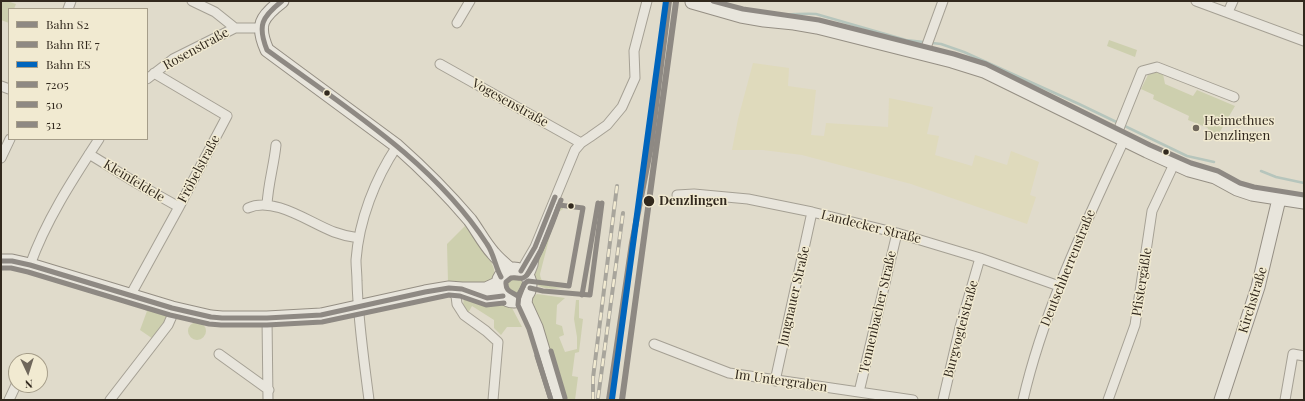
<!DOCTYPE html>
<meta charset="utf-8">
<style>
body{margin:0}
#map{position:relative;width:1305px;height:401px;overflow:hidden;background:#e0dbcb;font-family:"Playfair Display",serif}
canvas{display:block}
.frame{position:absolute;inset:0;border:2px solid #32291e;pointer-events:none}
.legend{position:absolute;left:8px;top:8px;width:140px;height:132px;box-sizing:border-box;background:#f1ead1;border:1px solid #a59d89;margin:0;padding:5px 7px;list-style:none;font-size:12px;color:#32291e}
.legend li{display:flex;align-items:center;gap:8px;height:20px}
.legend b{width:20px;border:1px solid #a59d89}
.north{position:absolute;left:8px;top:353px;width:40px;height:40px;box-sizing:border-box;background:#f1ead1;border:1px solid #a59d89;border-radius:50%;rotate:176deg;font-size:11px;font-weight:700;line-height:16px;text-align:center;color:#32291e}
.north::after{content:'';display:block;margin:auto;width:14px;height:18px;background:#6f675b;clip-path:polygon(50% 0,100% 100%,50% 72%,0 100%)}
</style>
<div id="map">
<canvas width="1305" height="401"></canvas>
<div class="frame"></div>
<ul class="legend">
<li><b style="height:5px;background:#8e8983"></b>Bahn S2</li>
<li><b style="height:5px;background:#8e8983"></b>Bahn RE 7</li>
<li><b style="height:5px;background:#0065bd"></b>Bahn ES</li>
<li><b style="height:5px;background:#8e8983"></b>7205</li>
<li><b style="height:5px;background:#8e8983"></b>510</li>
<li><b style="height:5px;background:#8e8983"></b>512</li>
</ul>
<div class="north">N</div>
</div>
<script>
const c = document.querySelector('canvas').getContext('2d');
c.lineJoin = 'round';
function paint(path, color) {
  c.fillStyle = color;
  c.fill(path, 'evenodd');
}
function stroke(path, color, width, dash) {
  c.strokeStyle = color;
  c.lineWidth = width;
  c.lineCap = dash ? 'butt' : 'round';
  c.setLineDash(dash || []);
  c.stroke(path);
}
function drawText(font, color, halo, rows, align = 'center') {
  c.font = font + ' "Playfair Display",serif';
  c.lineWidth = 3;
  c.setLineDash([]);
  c.textBaseline = 'middle';
  c.strokeStyle = halo;
  c.fillStyle = color;
  for (const [text, x, y, turn = 0] of rows) {
    c.save();
    c.translate(x, y);
    c.rotate((+turn || 0) * Math.PI / 180);
    c.textAlign = isNaN(turn) ? turn : align;
    if (halo) c.strokeText(text, 0, 0);
    c.fillText(text, 0, 0);
    c.restore();
  }
}
paint(new Path2D(`
 M 753,63 L 789,68 L 788,86 L 816,90 L 811,135 L 824,136 L 826,123 L 888,127 L 889,98 L 933,107 L 927,134 L 939,136 L 935,155 L 972,166 L 975,155 L 1007,165 L 1011,151 L 1039,162 L 1030,195 L 1036,197 L 1027,224 L 911,184 L 802,155 L 763,150 L 732,150 L 738,119 Z`), '#dfdabc');
paint(new Path2D(`
 M 1,1 L 7,1 L 16,4 L 14,9 L 9,9 L 9,23 L 1,20 Z
 M 1109,40 L 1137,50 L 1135,57 L 1107,46 Z
 M 1157,71 L 1163,74 L 1165,84 L 1193,96 L 1197,90 L 1235,106 L 1215,140 L 1206,136 L 1208,128 L 1188,120 L 1189,116 L 1153,99 L 1154,95 L 1141,89 L 1148,75 Z
 M 559,202 L 564,203 L 563,209 L 557,213 L 549,239 L 540,274 C 541,287 554,287 564,288 C 553,289 536,291 532,277 L 539,253 L 542,248 Z
 M 465,226 C 474,238 499,264 494,278 L 486,285 L 448,282 L 447,244 Z
 M503 286a11 11 0 1 1 22 0a11 11 0 1 1-22 0Z
 M 537,294 L 565,298 L 557,305 L 556,324 L 562,326 L 564,335 L 559,337 L 565,352 L 577,349 L 577,337 L 574,319 L 576,300 L 579,300 L 579,318 L 583,319 L 579,352 L 575,353 L 572,376 L 578,377 L 575,400 L 561,400 L 530,299 Z
 M 464,295 L 501,302 L 512,308 L 522,327 L 507,327 L 501,335 L 494,328 L 494,320 L 472,306 L 467,315 L 463,306 Z
 M 141,299 L 175,309 L 156,341 L 140,330 L 147,311 L 138,307 Z
 M188 331a9 9 0 1 1 18 0a9 9 0 1 1-18 0Z`), '#cdcfae');
stroke(new Path2D(`
 M 721,1 C 738,9 759,14 778,14 C 791,15 803,13 816,14 L 906,40 L 941,44 L 964,52 L 1079,104 L 1187,156 L 1214,162
 M 1261,171 L 1276,177 L 1304,183`), '#b6c5bc', 2.5);
const street = new Path2D(`
 M 192,1 L 215,12 L 235,28
 M 1196,1 L 1304,41
 M 68,9 L 71,1
 M 1228,12 L 1233,1
 M 457,23 L 470,1
 M 924,53 L 943,1
 M 440,64 L 581,143
 M 147,79 L 173,59 L 235,28 L 261,28
 M 1,86 L 9,89
 M 1116,136 L 1142,71 L 1157,67 L 1234,97
 M 89,154 L 138,184 L 179,207
 M 1,158 L 10,139
 M 677,195 L 694,194 L 748,199 L 812,212 L 897,233 L 980,258 L 1059,286
 M 267,205 C 268,184 274,165 276,145
 M 248,208 C 274,196 310,223 334,232 C 342,235 350,237 359,238
 M 30,265 C 46,220 73,179 99,139
 M 521,271 L 535,247 L 575,150 L 581,143 L 590,137 L 607,125 L 622,107 L 635,78 L 634,51 L 647,1
 M 528,278 L 533,265 L 535,250
 M 449,288 L 456,296 L 457,304 L 464,315 L 486,331 L 498,342 L 493,400
 M 130,296 L 179,207 L 227,116 L 154,73
 M 267,318 L 268,400
 M 654,344 L 729,373 L 913,400
 M 219,354 L 269,390
 M 775,381 L 812,212
 M 859,392 L 897,233
 M 9,400 L 16,385
 M 110,400 L 168,325 L 175,309
 M 369,400 C 364,360 358,321 357,281 C 357,274 356,267 356,260 C 359,220 375,179 397,146
 M 943,400 L 960,327 L 980,258
 M 1023,400 C 1044,309 1085,225 1124,140
 M 1108,400 L 1135,325 L 1152,211 L 1174,164
 M 1285,400 L 1293,354 L 1304,356`);
const secondary = new Path2D(`
 M 282,1 C 261,17 256,25 267,50 L 397,146 C 423,169 447,193 470,220 C 478,231 484,243 493,253 C 498,259 505,265 511,270
 M 692,2 L 741,16 L 764,20 L 794,23 L 817,27 L 952,61 L 984,71 L 1147,151 L 1189,170 L 1215,177 L 1237,189 L 1252,194 L 1304,202
 M 1,261 L 12,261 L 30,265 L 172,308 L 211,317 L 222,318 L 267,318 L 321,315 L 425,292 L 449,288 L 462,289 L 486,289 L 499,283
 M498 285a16 16 0 1 1 32 0a16 16 0 1 1-32 0Z
 M 471,293 L 487,298 L 503,296
 M 526,296 L 525,303 L 536,327 L 558,400
 M 1221,400 L 1258,287 L 1279,199`);
stroke(street, '#a5a094', 11);
stroke(secondary, '#958f84', 15);
stroke(street, '#e8e5dc', 9);
stroke(secondary, '#e8e5dc', 13);
const rail = new Path2D(`
 M 598,398 L 623,213
 M 593,400 L 593,378 L 617,186`);
stroke(rail, '#a8a59c', 4);
stroke(rail, '#f1ead1', 2.5, [8]);
stroke(new Path2D(`
 M 282,1 C 262,17 257,25 267,50 C 345,107 433,161 487,244 C 494,254 495,266 501,277
 M 1,261 L 12,261 L 30,265 L 172,308 L 211,317 L 222,318 L 267,318 L 321,315 L 425,292 L 449,288 L 462,289 L 487,298 L 503,296
 M 521,271 L 535,247 L 555,197
 M 530,288 L 543,291 L 590,295
 M 590,295 L 602,203`), '#8e8983', 5);
stroke(new Path2D(`
 M 1,268 L 11,268 L 28,272 L 170,315 L 209,324 L 221,325 L 267,325 L 322,322 L 449,295 L 460,296 L 486,305 L 504,303
 M 527,275 L 541,250 L 561,200
 M 524,285 L 519,294 L 518,305 L 529,329 L 551,400
 M 582,295 L 598,203`), '#8e8983', 5);
stroke(new Path2D(`
 M 713,1 L 743,9 L 819,20 L 954,54 L 986,64 L 1150,145 L 1191,163 L 1218,171 L 1240,183 L 1254,187 L 1304,195
 M 559,205 L 583,208 L 569,286 L 528,281 L 524,284 L 519,297 C 513,292 505,292 506,282 L 511,278 C 515,277 519,279 523,278 C 534,274 555,217 559,205 Z
 M 551,351 L 565,398
 M 537,356 L 551,400`), '#8e8983', 5);
stroke(new Path2D(`
 M 609,400 L 632,243 L 651,146 L 669,1`), '#8e8983', 6);
stroke(new Path2D(`
 M 622,400 L 676,2`), '#8e8983', 6);
stroke(new Path2D(`
 M 612,399 L 666,1`), '#0065bd', 6);
for (const [x, y, r, color] of [
 [327,93,3.5,"#32291e"],
 [1196,128,4,"#6f675b"],
 [1166,152,3.5,"#32291e"],
 [649,201,6,"#32291e"],
 [571,206,3.5,"#32291e"]
]) {
  const dot = new Path2D();
  dot.arc(x, y, r, 0, 2 * Math.PI);
  c.fillStyle = color;
  c.fill(dot);
  stroke(dot, '#f1ead1', 1.5);
}
drawText('13px', '#32291e', '#f1ead1', [
 ["Rosenstraße",196,49,-29],
 ["Vogesenstraße",510,103,29],
 ["Fröbelstraße",199,169,-62],
 ["Kleinfeldele",134,181,31],
 ["Landecker Straße",871,227,14],
 ["Deutschherrenstraße",1068,268,-68],
 ["Pfistergäßle",1142,282,-81],
 ["Jungnauer Straße",794,296,-77],
 ["Kirchstraße",1253,300,-73],
 ["Tennenbacher Straße",878,312,-77],
 ["Burgvogteistraße",961,329,-75],
 ["Im Untergraben",781,381,8]
]);
drawText('13px', '#32291e', '#f1ead1', [
 ["Heimethues",1204,121],
 ["Denzlingen",1204,136]
], 'left');
drawText('bold 13px', '#32291e', '#f1ead1', [
 ["Denzlingen",659,201]
], 'left');
</script>
